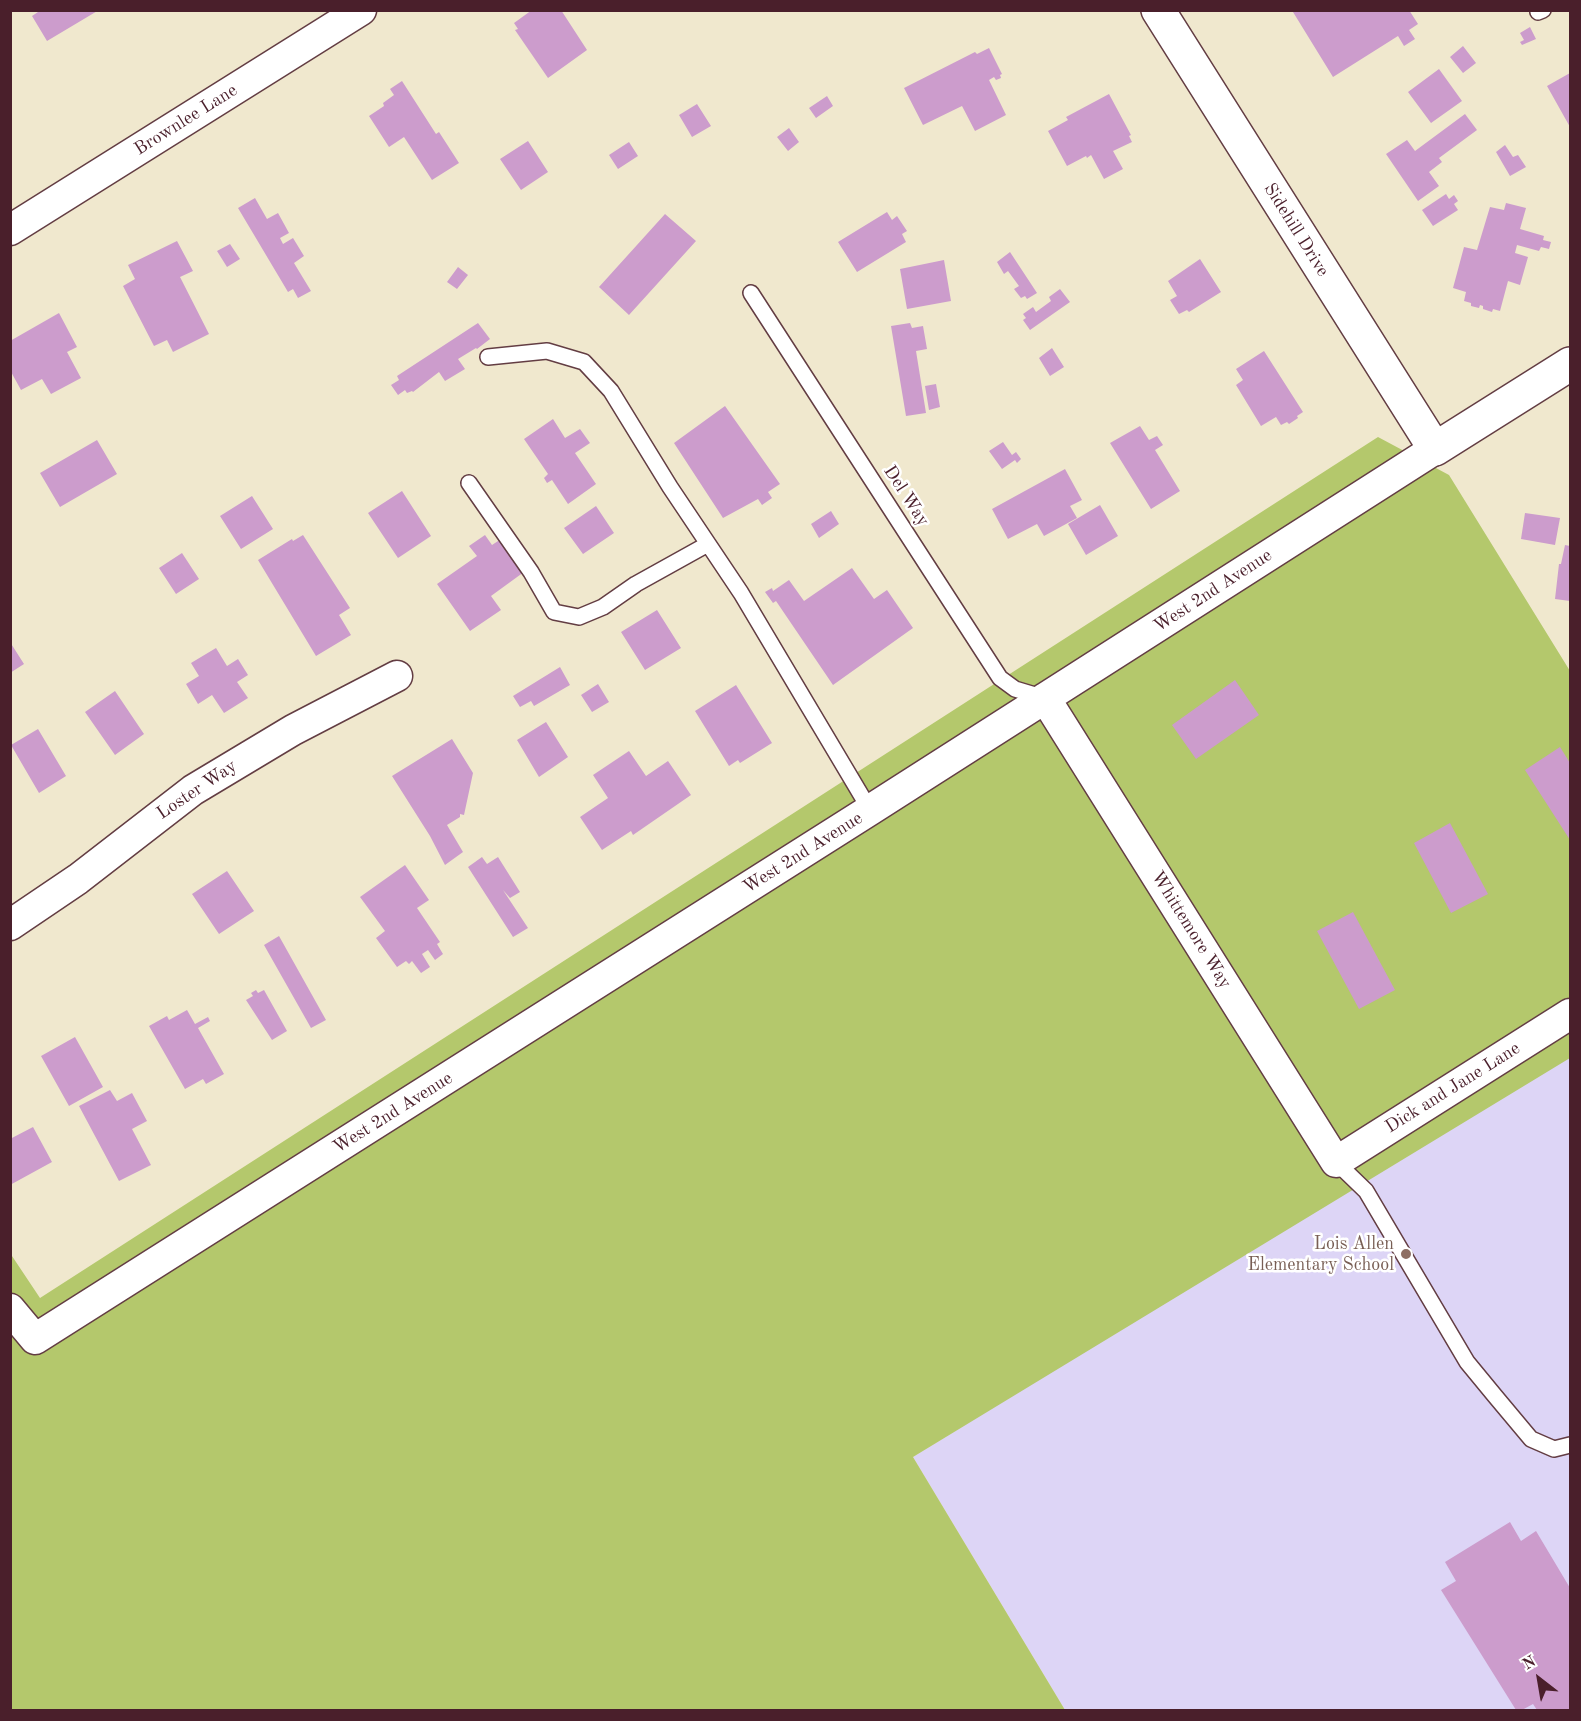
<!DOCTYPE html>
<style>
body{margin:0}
#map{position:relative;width:1581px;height:1721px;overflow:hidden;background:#f0e8ce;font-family:"Old Standard TT",serif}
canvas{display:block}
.frame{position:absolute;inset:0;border:12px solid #4a1f2b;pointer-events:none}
.north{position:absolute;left:1509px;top:1649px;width:60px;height:60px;-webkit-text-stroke:4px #fff;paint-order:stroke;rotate:329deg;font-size:16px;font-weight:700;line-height:24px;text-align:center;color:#4a1f2b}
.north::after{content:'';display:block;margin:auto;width:21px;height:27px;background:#4a1f2b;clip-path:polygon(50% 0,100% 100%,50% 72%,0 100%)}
</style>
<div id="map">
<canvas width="1581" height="1721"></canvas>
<div class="frame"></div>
<div class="north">N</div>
</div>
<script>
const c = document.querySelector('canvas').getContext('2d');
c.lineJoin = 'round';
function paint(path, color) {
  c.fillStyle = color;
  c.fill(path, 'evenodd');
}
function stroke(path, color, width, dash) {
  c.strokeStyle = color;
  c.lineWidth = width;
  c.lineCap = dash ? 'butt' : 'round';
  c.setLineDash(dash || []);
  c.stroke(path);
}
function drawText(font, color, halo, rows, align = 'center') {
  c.font = font + ' "Old Standard TT",serif';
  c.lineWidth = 5;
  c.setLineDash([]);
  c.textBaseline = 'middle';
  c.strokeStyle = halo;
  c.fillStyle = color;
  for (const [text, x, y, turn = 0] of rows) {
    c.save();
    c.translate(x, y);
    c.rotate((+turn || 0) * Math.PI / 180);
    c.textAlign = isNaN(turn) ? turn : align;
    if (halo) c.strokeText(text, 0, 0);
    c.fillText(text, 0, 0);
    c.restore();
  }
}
paint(new Path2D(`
 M 1570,1051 L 1570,1710 L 1065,1710 L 913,1457 Z`), '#ddd5f6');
paint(new Path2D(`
 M 1378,437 L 1449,475 L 1570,671 L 1570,1058 L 913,1457 L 1065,1710 L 11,1710 L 10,1253 L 40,1298 Z`), '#b4c86c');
paint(new Path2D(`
 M 41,10 L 99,10 L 47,41 L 32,16 Z
 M 532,10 L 561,10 L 587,50 L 548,78 L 515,30 L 518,29 L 514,23 Z
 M 1295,10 L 1409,10 L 1418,24 L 1409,30 L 1415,39 L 1404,46 L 1398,36 L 1333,77 L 1293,12 Z
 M 1530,27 L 1536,39 L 1522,45 L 1520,42 L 1524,40 L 1520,33 Z
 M 1463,46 L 1476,63 L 1463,73 L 1450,57 Z
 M 989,48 L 1002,74 L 1000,75 L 1001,78 L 996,80 L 994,77 L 989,80 L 1006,115 L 975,131 L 962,106 L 923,125 L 904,88 L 975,52 L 977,54 Z
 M 1439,69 L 1462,101 L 1431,123 L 1408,92 Z
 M 1570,73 L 1570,127 L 1547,86 Z
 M 402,81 L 436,134 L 439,132 L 459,163 L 432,180 L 404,137 L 389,147 L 369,116 L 384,106 L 383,103 L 394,95 L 390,89 Z
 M 1109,94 L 1131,135 L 1129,136 L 1132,142 L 1113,151 L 1123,169 L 1104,179 L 1091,155 L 1087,158 L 1086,156 L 1067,166 L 1048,131 L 1068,120 L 1066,117 Z
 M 827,96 L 833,106 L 816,118 L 809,108 Z
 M 697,104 L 711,126 L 692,137 L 679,115 Z
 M 1465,114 L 1477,130 L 1439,158 L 1442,162 L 1429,172 L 1439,186 L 1418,201 L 1386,154 L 1407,140 L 1415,151 Z
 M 789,128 L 799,142 L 788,151 L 777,137 Z
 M 528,141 L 548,172 L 521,190 L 500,159 Z
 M 629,142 L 638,156 L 618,169 L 609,155 Z
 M 1505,145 L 1513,157 L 1518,155 L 1526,167 L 1510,176 L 1496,152 Z
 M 1446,194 L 1449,199 L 1454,195 L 1458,201 L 1454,204 L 1458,210 L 1433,226 L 1422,210 Z
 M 255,198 L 267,219 L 278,213 L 289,233 L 280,238 L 283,244 L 293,238 L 304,256 L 294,263 L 311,291 L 298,298 L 293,289 L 288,292 L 238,208 Z
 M 1506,203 L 1526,208 L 1520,229 L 1544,236 L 1543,240 L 1551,242 L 1549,249 L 1541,247 L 1539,251 L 1517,245 L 1515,253 L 1528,257 L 1520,285 L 1508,281 L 1500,311 L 1493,309 L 1492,312 L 1483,309 L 1483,306 L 1480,305 L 1479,308 L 1471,306 L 1471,303 L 1464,301 L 1466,292 L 1453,288 L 1464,247 L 1477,250 L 1490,207 L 1504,210 Z
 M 887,212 L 892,220 L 897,216 L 907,231 L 902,234 L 906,242 L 857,272 L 838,242 Z
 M 665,214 L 696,241 L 629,315 L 599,287 Z
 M 177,241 L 193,271 L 180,277 L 209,334 L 173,352 L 167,340 L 154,346 L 123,286 L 135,279 L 128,265 Z
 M 230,244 L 240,259 L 227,267 L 217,251 Z
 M 1010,252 L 1037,293 L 1027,299 L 1025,296 L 1021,298 L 1014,289 L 1019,286 L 1008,271 L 1004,274 L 997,262 Z
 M 1200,259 L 1221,292 L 1189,312 L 1187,310 L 1179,314 L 1170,300 L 1177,296 L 1168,281 Z
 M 944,260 L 951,301 L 907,309 L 900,269 Z
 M 458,267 L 468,275 L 457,289 L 447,282 Z
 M 1060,289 L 1070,302 L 1030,330 L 1023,320 L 1026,318 L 1023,314 L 1033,307 L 1036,312 L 1051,301 L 1049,297 Z
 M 59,313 L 77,347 L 67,352 L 81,378 L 51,394 L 42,379 L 21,390 L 10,370 L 10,341 Z
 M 478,323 L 490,339 L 477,349 L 476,348 L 458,359 L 465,369 L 445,381 L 439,372 L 413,392 L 412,391 L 407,393 L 405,390 L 398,395 L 391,385 L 399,380 L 397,376 Z
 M 910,323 L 912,328 L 923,326 L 927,349 L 916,351 L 926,413 L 906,416 L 891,326 Z
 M 1052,348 L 1064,367 L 1050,376 L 1039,358 Z
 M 1264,351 L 1303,412 L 1297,416 L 1298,418 L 1289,424 L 1287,422 L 1281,425 L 1276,417 L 1261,426 L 1236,385 L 1243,380 L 1236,369 Z
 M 936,384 L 940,407 L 929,410 L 925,386 Z
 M 725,406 L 780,484 L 768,492 L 772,498 L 762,505 L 758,499 L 723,518 L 674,443 Z
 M 553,419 L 565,438 L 580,429 L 590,443 L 575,453 L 596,484 L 568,504 L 552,480 L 547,483 L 544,478 L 548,474 L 524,439 Z
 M 1140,426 L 1149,440 L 1157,436 L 1163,445 L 1155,450 L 1180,491 L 1151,509 L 1110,443 Z
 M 97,440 L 117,474 L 60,507 L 40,473 Z
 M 1003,442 L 1012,455 L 1016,452 L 1021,459 L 1017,463 L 1015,460 L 1002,469 L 989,451 Z
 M 1065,469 L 1082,500 L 1070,506 L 1077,518 L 1044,536 L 1037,524 L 1008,539 L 992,509 Z
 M 402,491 L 431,536 L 398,558 L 368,513 Z
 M 252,496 L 273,529 L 241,549 L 220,516 Z
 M 1100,505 L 1118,536 L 1086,555 L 1068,524 Z
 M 596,506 L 614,533 L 583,554 L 564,528 Z
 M 831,511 L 839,524 L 819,538 L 811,524 Z
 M 1525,513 L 1560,518 L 1555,545 L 1521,539 Z
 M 303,535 L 350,608 L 339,615 L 351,635 L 316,656 L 258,560 L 292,539 L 293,541 Z
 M 485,535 L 492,545 L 501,539 L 524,572 L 491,596 L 501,610 L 470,631 L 437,584 L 477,556 L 469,546 Z
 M 1565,545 L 1570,546 L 1570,601 L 1555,599 L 1559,564 L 1561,564 Z
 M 182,553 L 199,579 L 176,594 L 159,568 Z
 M 852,568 L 874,599 L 887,590 L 913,628 L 833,685 L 776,601 L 773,603 L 765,592 L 772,588 L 773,591 L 789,580 L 804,601 Z
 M 657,610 L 681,648 L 645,670 L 621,632 Z
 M 10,642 L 24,664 L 10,673 Z
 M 216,648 L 227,666 L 238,659 L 248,675 L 237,682 L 248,698 L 224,713 L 212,695 L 198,704 L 186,684 L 199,676 L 191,663 Z
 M 560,667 L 570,685 L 534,706 L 531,701 L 520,707 L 513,696 Z
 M 1235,680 L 1259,715 L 1196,759 L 1172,725 Z
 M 598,684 L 609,702 L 592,712 L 581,695 Z
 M 736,685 L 772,743 L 740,763 L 738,760 L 729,766 L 695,711 Z
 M 115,691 L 144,734 L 115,755 L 85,712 Z
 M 546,722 L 568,757 L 539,777 L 517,740 Z
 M 38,729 L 66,776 L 39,793 L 11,745 Z
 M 452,739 L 473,773 L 464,815 L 460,814 L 460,817 L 447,825 L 463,852 L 445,865 L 430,836 L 392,776 Z
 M 1560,747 L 1570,763 L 1570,840 L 1525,770 Z
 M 629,751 L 646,776 L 668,761 L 691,795 L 633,835 L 631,831 L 602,850 L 580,817 L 608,798 L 593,775 Z
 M 1450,823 L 1488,894 L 1451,913 L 1414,843 Z
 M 482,857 L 487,864 L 498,857 L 520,892 L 510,898 L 503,890 L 528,928 L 513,937 L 468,867 Z
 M 405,865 L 429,900 L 417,908 L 440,942 L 437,944 L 443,954 L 435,960 L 428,950 L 422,954 L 430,967 L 421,973 L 412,961 L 409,964 L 406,961 L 397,967 L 376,938 L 385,931 L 360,897 Z
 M 227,871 L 254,911 L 219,934 L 192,894 Z
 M 1353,912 L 1395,990 L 1359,1009 L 1317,931 Z
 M 279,936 L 326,1020 L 311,1028 L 264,945 Z
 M 256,990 L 258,993 L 264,990 L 287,1031 L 272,1040 L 246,1000 L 253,996 L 251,993 Z
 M 187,1010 L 195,1024 L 208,1017 L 210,1021 L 198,1028 L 224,1074 L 206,1084 L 203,1079 L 185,1089 L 149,1026 L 167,1016 L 169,1020 Z
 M 75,1037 L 103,1087 L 69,1106 L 41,1056 Z
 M 110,1090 L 117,1101 L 132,1093 L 147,1121 L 132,1129 L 151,1165 L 119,1181 L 79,1106 Z
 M 33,1127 L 52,1162 L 10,1185 L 10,1139 Z
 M 1510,1522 L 1521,1541 L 1536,1531 L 1570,1588 L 1570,1710 L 1537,1710 L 1533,1704 L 1522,1710 L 1516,1710 L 1441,1590 L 1456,1581 L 1445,1562 Z`), '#cc9ccc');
const lane = new Path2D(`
 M 1538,12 L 1543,10
 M 751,293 L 1000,678 L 1015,689 L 1045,698
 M 488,357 L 547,351 L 584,362 L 611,391 L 670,487 L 741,593 L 870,810
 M 469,483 L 531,572 L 554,612 L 579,617 L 603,607 L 636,584 L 708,544
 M 1336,1162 L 1366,1191 L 1467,1362 L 1495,1396 L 1531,1439 L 1554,1449 L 1570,1445`);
const street = new Path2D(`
 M 10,230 L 361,10
 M 1045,698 L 1336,1162 L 1570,1014
 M 10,925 L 78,879 L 193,790 L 293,730 L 397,676
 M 10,1309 L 35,1339 L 870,810 L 1435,449`);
const secondary = new Path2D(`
 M 1158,10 L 1435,449 L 1570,364`);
stroke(lane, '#633d43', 18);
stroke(street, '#633d43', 33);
stroke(secondary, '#633d43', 36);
stroke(lane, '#fff', 15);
stroke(street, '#fff', 30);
stroke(secondary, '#fff', 33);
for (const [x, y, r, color] of [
 [1406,1254,6,"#8d6e63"]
]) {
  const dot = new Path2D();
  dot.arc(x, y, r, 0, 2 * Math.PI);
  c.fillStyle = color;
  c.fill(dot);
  stroke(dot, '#fff', 2);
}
drawText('18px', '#4a1f2b', '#fff', [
 ["Brownlee Lane",186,120,-32],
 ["Sidehill Drive",1296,230,58],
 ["Del Way",906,496,57],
 ["West 2nd Avenue",1213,591,-33],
 ["Loster Way",197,790,-34],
 ["West 2nd Avenue",803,853,-32],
 ["Whittemore Way",1191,930,58],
 ["Dick and Jane Lane",1453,1088,-32],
 ["West 2nd Avenue",393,1113,-32]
]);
drawText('18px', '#785e54', '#fff', [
 ["Lois Allen",1394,1244],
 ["Elementary School",1394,1265]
], 'right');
</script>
